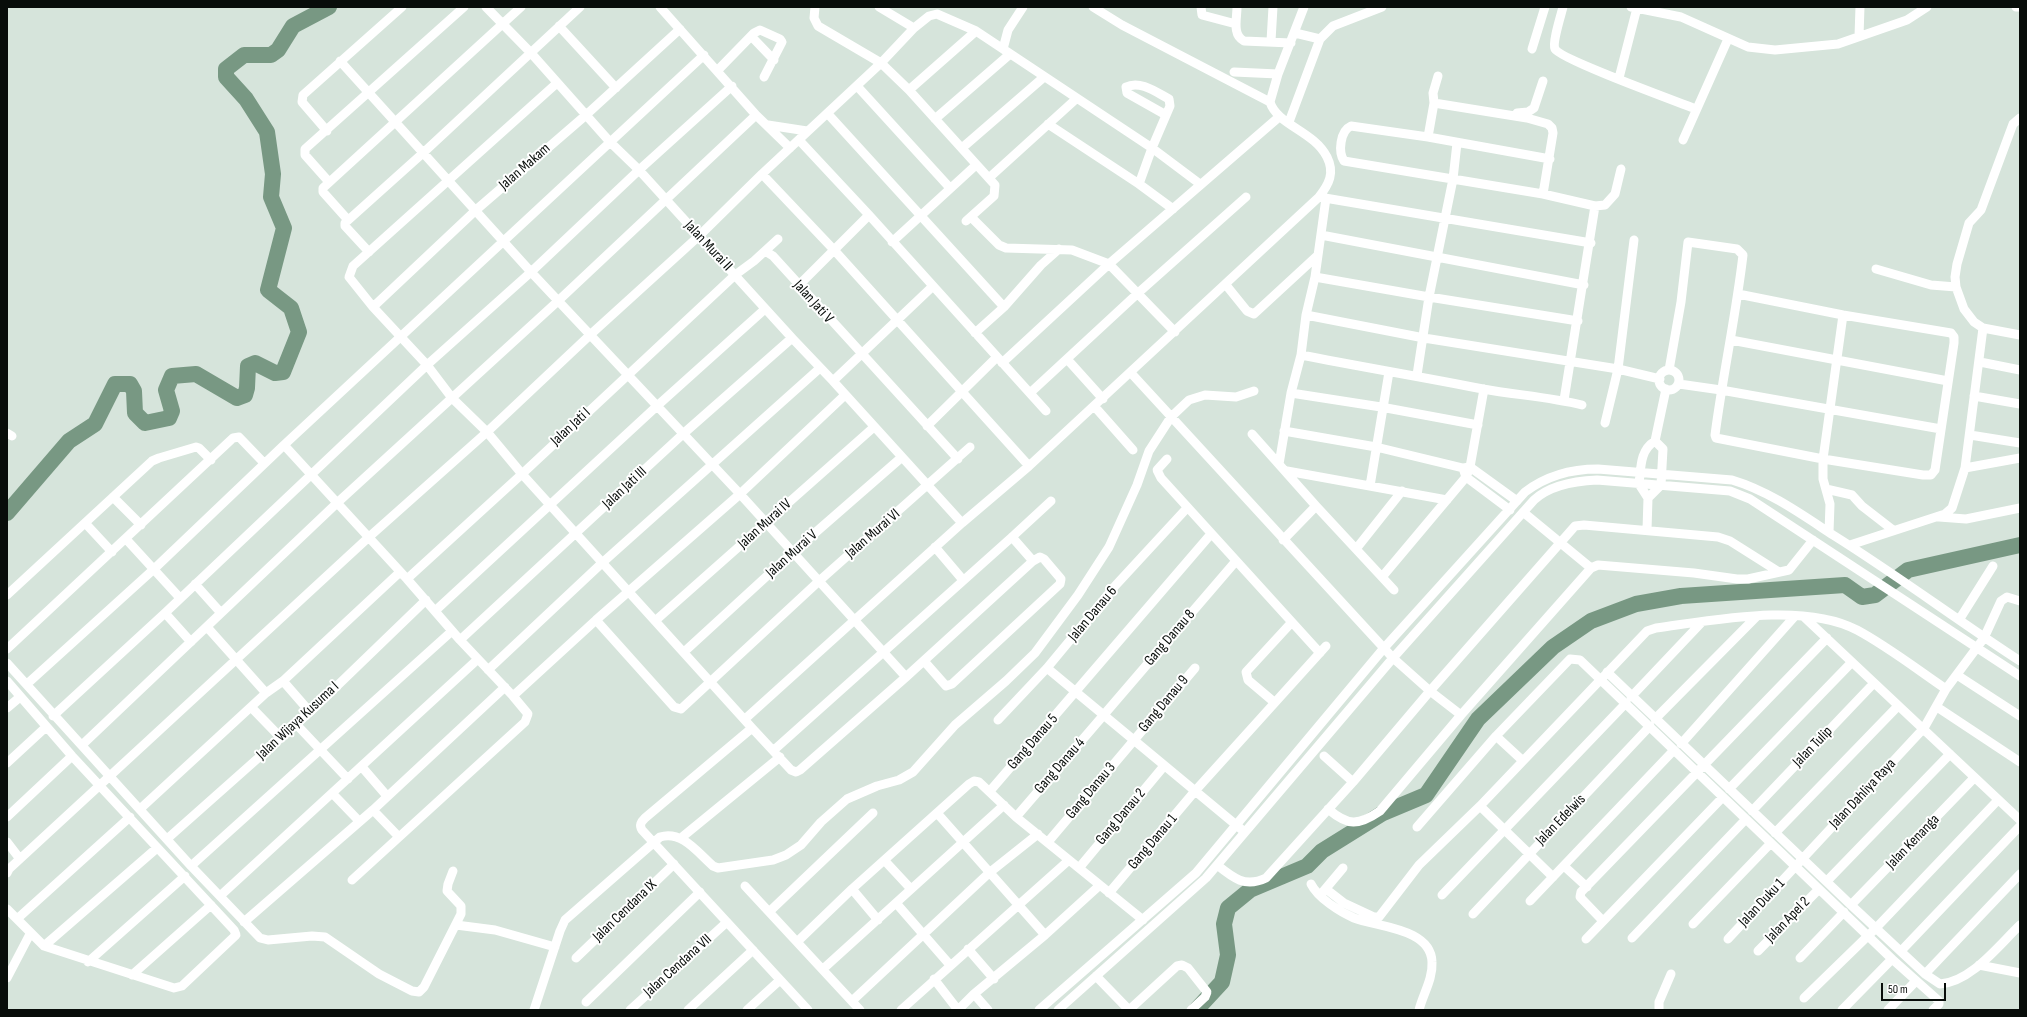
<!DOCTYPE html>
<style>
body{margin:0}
#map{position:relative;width:2027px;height:1017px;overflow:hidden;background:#d6e4db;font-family:"Sofia Sans Condensed",sans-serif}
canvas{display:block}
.frame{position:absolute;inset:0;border:8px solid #080d0a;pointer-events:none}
.scale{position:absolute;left:1881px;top:983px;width:65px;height:18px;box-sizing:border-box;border:2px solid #080d0a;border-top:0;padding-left:5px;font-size:12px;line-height:14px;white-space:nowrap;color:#080d0a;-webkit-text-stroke:3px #fff;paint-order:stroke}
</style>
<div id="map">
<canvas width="2027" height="1017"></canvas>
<div class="frame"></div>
<div class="scale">50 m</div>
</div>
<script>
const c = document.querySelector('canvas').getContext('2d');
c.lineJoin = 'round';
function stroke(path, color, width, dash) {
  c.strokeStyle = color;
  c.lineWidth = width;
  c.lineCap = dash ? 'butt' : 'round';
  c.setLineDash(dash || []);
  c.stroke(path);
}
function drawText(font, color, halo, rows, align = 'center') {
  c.font = font + ' "Sofia Sans Condensed",sans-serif';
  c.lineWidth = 4;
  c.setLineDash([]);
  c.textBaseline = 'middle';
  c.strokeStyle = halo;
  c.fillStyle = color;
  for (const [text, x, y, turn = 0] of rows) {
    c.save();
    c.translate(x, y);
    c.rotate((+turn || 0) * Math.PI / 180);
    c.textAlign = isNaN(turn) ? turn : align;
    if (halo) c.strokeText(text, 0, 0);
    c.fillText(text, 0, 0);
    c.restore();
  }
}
stroke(new Path2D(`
 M 7,513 L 69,441 L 95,424 L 115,384 L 130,384 L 134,391 L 135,413 L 145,423 L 169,418 L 172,411 L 166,390 L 172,376 L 196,374 L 237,398 L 245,395 L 247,388 L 248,366 L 255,363 L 275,373 L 283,372 L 299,332 L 291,308 L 268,290 L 284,228 L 271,197 L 273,174 L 267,132 L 246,99 L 226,77 L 226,69 L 244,55 L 271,55 L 278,50 L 293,26 L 329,7
 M 1197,1009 L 1222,982 L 1228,955 L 1224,924 L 1228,908 L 1250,890 L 1307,866 L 1322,851 L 1383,813 L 1426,795 L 1478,719 L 1553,647 L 1591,621 L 1636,604 L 1681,596 L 1845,585 L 1862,597 L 1875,595 L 1908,570 L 2020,545`), '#789883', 16);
stroke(new Path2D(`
 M 486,7 L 531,53 L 610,142 L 639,170 L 792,338 L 833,381 L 962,523
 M 660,7 L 756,115 L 790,148
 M 815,7 L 814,18 L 818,26 L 881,63 L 909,90 L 995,185 L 994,196 L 966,221
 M 879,7 L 914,28
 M 1201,7 L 1202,15 L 1236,24
 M 1237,7 C 1237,19 1232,35 1244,41 L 1291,43
 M 1563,7 C 1561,15 1552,43 1555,49 C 1560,59 1678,102 1696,109
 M 1631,7 L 1681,17 L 1748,47 L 1775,50 L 1838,44 L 1907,20 L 1927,7
 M 2016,7 L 2020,7
 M 559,26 L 616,88
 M 1295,33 L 1320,39
 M 751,36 L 774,60
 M 1859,36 L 1860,7
 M 1271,41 L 1273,7
 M 1003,49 L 1008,30 L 1023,7
 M 1532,49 L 1545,7
 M 704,55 L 284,445 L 407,579 L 460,640 L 513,696 L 596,620 L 740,494 L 845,395
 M 340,61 L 531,272 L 740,494 L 906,677
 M 718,70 L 754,33 L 760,30 L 780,39 L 782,42 L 764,77
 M 1234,72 L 1278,74
 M 1619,78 L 1637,8
 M 557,83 L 353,266 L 349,277 L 373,307 L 427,365 L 452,398 L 487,432 L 522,474 L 752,728 L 645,818 C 641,822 639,825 642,830 L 808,1010
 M 857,86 L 950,188
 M 909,90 L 976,31
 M 1270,102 L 1278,74 L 1304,7
 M 1434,103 L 1433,93 L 1438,76
 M 828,114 L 1004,307
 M 1515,116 L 1517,113 L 1528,112 L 1534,108 L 1543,81
 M 2020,118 L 2013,124 L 1981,210 L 1969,223 L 1957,264 L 1955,277 L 1956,287 L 1964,309 L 1974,322 L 1983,328 L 2020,335
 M 935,119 L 1010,54
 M 1289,122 L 1320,39 L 1333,26 L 1382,7
 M 1048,124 L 1139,184 L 1152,148 L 1170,106 L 1169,99 C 1156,92 1140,80 1126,87 L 1127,93 L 1166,115
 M 768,125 L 807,131
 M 327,131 L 302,102 L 303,95 L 402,7
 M 1428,137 L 1434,103 L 1527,118 L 1548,124 L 1552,128 L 1553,133 L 1543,194
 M 799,140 L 869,215 L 1046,411
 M 1683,140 L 1728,39
 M 962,148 L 1044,77
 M 1550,159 L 1428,137 L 1351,126 C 1340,131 1338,152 1344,161 L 1543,194 L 1595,206 L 1605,205 L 1615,194 L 1621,169
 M 762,174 L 835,251 L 1029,466
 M 990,177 L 1076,99
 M 329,182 L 305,155 L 305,149 L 464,7
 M 1139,184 L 1173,209
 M 1319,197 L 1591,243
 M 971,217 L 999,245 L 1006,248 L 1072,250 L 1109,264 L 1175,332
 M 348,220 L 323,192 L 323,188 L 521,7
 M 1321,235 L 1584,285
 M 892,242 L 976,165
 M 765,251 L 773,256 L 958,459
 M 369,252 L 345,226 L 345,223 L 423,153 L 580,7
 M 1876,269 L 1931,285 L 1956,287
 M 1315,277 L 1429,297 L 1578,321
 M 1226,285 L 1247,311 L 1254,314 L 1318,255
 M 798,286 L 869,215
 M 373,307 L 476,210 L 586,115 L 680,29
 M 1306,315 L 1424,338 L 1618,369 L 1660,379
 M 975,333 L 1004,307 L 1041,265 L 1059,249
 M 1731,340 L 1948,381
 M 1301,355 C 1362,367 1422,377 1483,389 C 1516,395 1550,397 1582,405
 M 1067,359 L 1103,399
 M 1980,362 L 2020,370
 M 1002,363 L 1109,264 L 1279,117
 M 1669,370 L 1681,302 L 1688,242 L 1737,249 L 1743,255 C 1736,315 1723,374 1715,435 L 1716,438 L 1823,459 L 1923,475 L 1931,475 L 1935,470 L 1954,343 L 1954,337 L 1951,333 L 1843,315 L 1738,294
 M1659 380a10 10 0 1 1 20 0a10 10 0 1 1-20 0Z
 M 1131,373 L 1393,658 L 1430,691 L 1461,715
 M 1417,375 L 1429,297 L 1453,179 L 1457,143
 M 833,381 L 933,286
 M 1679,384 L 1721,390 L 1941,429
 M 1030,393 L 1137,294 L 1246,197
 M 1291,393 L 1381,407 L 1478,425
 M 1974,396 L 2020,404
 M 1564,400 L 1595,206
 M 1095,407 L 1133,450
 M 1605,423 L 1618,369 L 1634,240
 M 927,426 L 997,357
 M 1284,431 L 1376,447 L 1463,468 L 1470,467 L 1517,501
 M 7,433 L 12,436
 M 1252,434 L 1316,506 L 1394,590
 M 1970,435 L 2020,443
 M 1655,441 L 1666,389
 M 1167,459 L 1157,470 L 1161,478 L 1320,653
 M 1279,464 L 1291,393 L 1301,355 L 1306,315 L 1315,277 L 1326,198
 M 1965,468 L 2020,458
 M 1287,471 L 1447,500
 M 1464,471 L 1466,477 L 1510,510
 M 1370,486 L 1389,372
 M 1826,489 L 1852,495 L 1862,506 L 1893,530
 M 113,497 L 141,525
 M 1523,512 L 1591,568
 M 1939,517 L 1966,519 L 2020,508
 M 86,524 L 112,552
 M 1647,530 L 1648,498 L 1639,484 C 1641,467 1640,450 1655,441 L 1663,449 L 1661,485 L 1648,498
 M 1829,532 L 1830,504 L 1823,479 L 1823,459 L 1843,315
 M 1012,537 L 1033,561
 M 126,539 L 180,598
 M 1283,540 L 1316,506
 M 1850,545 L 1945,514 L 1952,508 L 1965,468 L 1983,328
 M 935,547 L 963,580
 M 1356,549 L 1402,491
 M 1382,577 L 1466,477 L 1470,467 L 1484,389
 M 407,579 L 522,474 L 735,275 L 754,261 L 778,239
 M 195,584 L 221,613
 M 7,595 L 152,461 L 159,458 L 196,447 L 199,448 L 211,460
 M 435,611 L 657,406 L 765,309
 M 165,613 L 191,642
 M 1803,616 L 2020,820
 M 596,620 L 674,707 L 681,709 L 818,582 L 970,447
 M 1959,620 L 1993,566
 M 655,621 L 874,427
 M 207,627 L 266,693
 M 460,640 L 683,434 L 792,338
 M 7,649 L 233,438 L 239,437 L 264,463
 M 684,652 L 792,553 L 902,457
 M 7,663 L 191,866 L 260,938 L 268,940 L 312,936 L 325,937 L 379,974 L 412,991 L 419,992 L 424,987 L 461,914 L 461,906 L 447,891 L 448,884 L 453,871
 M 1047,668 L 1241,829
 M 488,670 L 602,563 L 820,368
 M 1607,672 L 1851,905 L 1925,974 L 1940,984 C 1971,982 1998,946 2020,925
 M 1957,675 L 2020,716
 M 7,681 L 72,756 L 234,930 L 236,935 L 182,986 L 174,988 L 44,946 L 7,909
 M 283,681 L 310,712
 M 27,684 L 154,569 L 284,445
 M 1631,697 L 1702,622
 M 1274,702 L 1248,680 L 1246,672 L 1292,622
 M 251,707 L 281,738
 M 1937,707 L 2020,762
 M 7,708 L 20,697
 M 53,716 L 165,613 L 427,365 L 531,272 L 639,170 L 732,86
 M 745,719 L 962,523 L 1029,466 L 1319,197 C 1329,184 1335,173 1327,157 C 1314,131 1277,125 1270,102 L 1122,25 L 1093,7
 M 1655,719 L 1756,617
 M 998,720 L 1047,668 L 1115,586 L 1187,508
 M 296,724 L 348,779
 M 752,728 L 791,770 L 796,772 L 800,770 L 906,677 L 1033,561 L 1040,557 L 1044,559 L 1061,579 L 1060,584 L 952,684 L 946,686 L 924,661
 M 1681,744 L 1795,616
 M 82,745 L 337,503 L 558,301 L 756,115
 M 774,750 L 1012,537 L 1051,501
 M 1324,756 L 1353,782
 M 1522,760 L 1496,736 L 1570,659 L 1580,660 L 1892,959 L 1939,1001 L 1939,1004 L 1933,1010
 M 7,763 L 46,727
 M 362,767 L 387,796
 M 1729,789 L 1852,662
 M 990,791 L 1211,534
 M 333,794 L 359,821
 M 1480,806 L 1553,877
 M 140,809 L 266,693 L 283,681 L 400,572
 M 1328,809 C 1348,826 1358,826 1380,811 L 1461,715 L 1591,568 L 1598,565 L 1694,573 L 1737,579 L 1748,579 L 1789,570 L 1813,540
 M 373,810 L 399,837
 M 1752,811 L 1874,683
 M 937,813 L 1045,935
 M 7,817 L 72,756
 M 1016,817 L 1236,561
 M 1417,827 L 1496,736
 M 1775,833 L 1898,706
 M 681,838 L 780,757
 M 167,839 L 310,712 L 426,600
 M 7,842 L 20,859
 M 1048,842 L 1195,668
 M 885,861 L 911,889
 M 1217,865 C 1233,878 1245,888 1266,878 L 1353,782 L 1430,691 L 1575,526 L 1584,525 L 1718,537 L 1730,541 L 1779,572
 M 191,866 L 452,631
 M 1564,866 L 1587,887
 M 1079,868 L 1164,766
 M 7,873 L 9,869 L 369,537 L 487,432 L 590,335 L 699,236 L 762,174 L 881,63 L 914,28 L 929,16 L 937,14 L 976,31 L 1152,148 L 1200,184
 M 352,880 L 525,722 L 528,714 L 513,696
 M 1827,881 L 1950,754
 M 1311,884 C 1318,898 1340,912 1354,918 C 1377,927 1431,928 1432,962 C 1433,979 1423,994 1419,1010
 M 745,886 L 860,1010
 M 852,889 L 878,920
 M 1326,889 L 1344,903 L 1374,917 L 1379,917 L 1419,865 L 1480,806 L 1647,631 L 1656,628 C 1715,620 1804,602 1857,630 C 1887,646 1918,670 1946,689
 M 1109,893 L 1195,791 L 1326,646
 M 1322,893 L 1343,868
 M 1442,895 L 1626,703
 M 220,896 L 478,659
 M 1530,901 L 1674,750
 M 896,903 L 950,965
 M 1851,905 L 1974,778
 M 769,912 L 873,813
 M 1473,914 L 1650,726
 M 17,919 L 130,817
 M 1603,921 L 1580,897 L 1581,892 L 1827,638
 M 244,922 L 373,810 L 505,687
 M 1693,924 L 1771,843
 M 456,925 L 495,930 L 555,947
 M 1632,938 L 1746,819
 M 1586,939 L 1723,797
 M 1728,939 L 1924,728 L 1946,689 L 1984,638 L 2001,601 L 2007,597 L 2020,601
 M 798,941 L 852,889 L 969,784 L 974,781 L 979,782 L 1016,817 L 1143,920
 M 44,946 L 157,848
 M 968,949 L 994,979
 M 1758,951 L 1819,889
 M 1901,951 L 2020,826
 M 576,958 L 674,864
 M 1800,958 L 1844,912
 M 88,962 L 185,876
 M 1979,965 L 2020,973
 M 823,969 L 1004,805
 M 1925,974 L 2020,874
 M 132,975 L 211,905
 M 1096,976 L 1129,1010
 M 7,978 L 30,934
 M 934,979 L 958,1010
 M 974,994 L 988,1010
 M 1804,998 L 1876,928 L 1998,800
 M 852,1001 L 989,873 L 1038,834
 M 586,1002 L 700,892
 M 534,1010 L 560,931 L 565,920 L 660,837 C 682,830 698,853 713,866 L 718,868 L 773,860 L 786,855 L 801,845 L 821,822 L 847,799 L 877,786 L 899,780 L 913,772 L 955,725 L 1006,681 L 1035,653 L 1078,595 L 1109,547 L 1137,485 L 1149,451 L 1171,417 L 1189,400 L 1205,395 L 1236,397 L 1254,391
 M 630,1010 L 727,922
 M 688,1010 L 753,950
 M 747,1010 L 780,980
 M 901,1010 L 1069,860
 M 958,1010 L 974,994 L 1045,935 L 1100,885
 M 1039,1010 L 1196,873 L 1384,648 L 1525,492 C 1546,476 1572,469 1598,469 L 1732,480 C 1769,491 1801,514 1833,535 C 1897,575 1957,620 2020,661
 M 1058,1010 L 1206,878 L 1393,658 L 1534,500 C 1550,485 1575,481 1597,480 L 1730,491 L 1750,499 L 2020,676
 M 1129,1010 L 1177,966 L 1182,965 L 1188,968 L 1207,992 L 1205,997 L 1191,1010
 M 1659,1010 L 1659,1002 L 1671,974
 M 1842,1010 L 1892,959
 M 1888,1010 L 1916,981`), '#fff', 9);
drawText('15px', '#080d0a', '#fff', [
 ["Jalan Makam",525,167,-41],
 ["Jalan Murai II",708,246,47],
 ["Jalan Jati V",813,302,48],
 ["Jalan Jati I",571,427,-43],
 ["Jalan Jati III",625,488,-43],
 ["Jalan Murai IV",765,524,-42],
 ["Jalan Murai VI",873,534,-41],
 ["Jalan Murai V",792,554,-42],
 ["Jalan Danau 6",1093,614,-50],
 ["Gang Danau 8",1170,638,-49],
 ["Gang Danau 9",1164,704,-50],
 ["Jalan Wijaya Kusuma I",298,721,-43],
 ["Gang Danau 5",1033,742,-49],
 ["Jalan Tulip",1813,747,-46],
 ["Gang Danau 4",1060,766,-49],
 ["Gang Danau 3",1091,791,-50],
 ["Jalan Dahliya Raya",1863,794,-47],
 ["Gang Danau 2",1121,817,-50],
 ["Jalan Edelwis",1561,820,-46],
 ["Gang Danau 1",1153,842,-50],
 ["Jalan Kenanga",1913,842,-46],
 ["Jalan Duku 1",1762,903,-47],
 ["Jalan Cendana IX",625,911,-44],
 ["Jalan Apel 2",1788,920,-46],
 ["Jalan Cendana VII",678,966,-42]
]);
</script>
